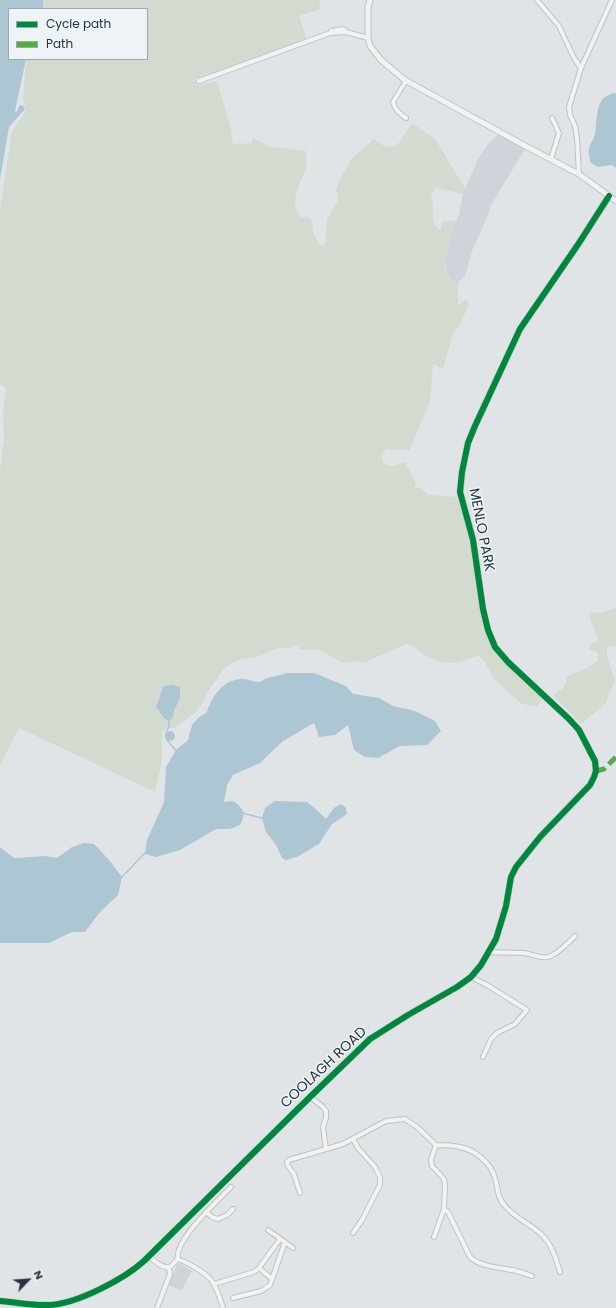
<!DOCTYPE html>
<style>
body{margin:0}
#map{position:relative;width:616px;height:1308px;overflow:hidden;background:#e1e4e6;font-family:Poppins,sans-serif}
canvas{display:block}
.legend{position:absolute;left:8px;top:8px;width:140px;height:52px;box-sizing:border-box;background:#edf3f6;border:1px solid #9da7ae;margin:0;padding:5px 7px;list-style:none;font-size:12px;color:#263441}
.legend li{display:flex;align-items:center;gap:8px;height:20px}
.legend b{width:20px;border:1px solid #9da7ae}
.north{position:absolute;left:8px;top:1260px;width:40px;height:40px;-webkit-text-stroke:3px #edf3f6;paint-order:stroke;rotate:65deg;font-size:11px;font-weight:700;line-height:16px;text-align:center;color:#263441}
.north::after{content:'';display:block;margin:auto;width:14px;height:18px;background:#263441;clip-path:polygon(50% 0,100% 100%,50% 72%,0 100%)}
</style>
<div id="map">
<canvas width="616" height="1308"></canvas>
<ul class="legend">
<li><b style="height:5px;background:#00873e"></b>Cycle path</li>
<li><b style="height:5px;background:#53ac46"></b>Path</li>
</ul>
<div class="north">N</div>
</div>
<script>
const c = document.querySelector('canvas').getContext('2d');
c.lineJoin = 'round';
function paint(path, color) {
  c.fillStyle = color;
  c.fill(path, 'evenodd');
}
function stroke(path, color, width, dash) {
  c.strokeStyle = color;
  c.lineWidth = width;
  c.lineCap = dash ? 'butt' : 'round';
  c.setLineDash(dash || []);
  c.stroke(path);
}
function drawText(font, color, halo, rows, align = 'center') {
  c.font = font + ' Poppins,sans-serif';
  c.lineWidth = 3;
  c.setLineDash([]);
  c.textBaseline = 'middle';
  c.strokeStyle = halo;
  c.fillStyle = color;
  for (const [text, x, y, turn = 0] of rows) {
    c.save();
    c.translate(x, y);
    c.rotate((+turn || 0) * Math.PI / 180);
    c.textAlign = isNaN(turn) ? turn : align;
    if (halo) c.strokeText(text, 0, 0);
    c.fillText(text, 0, 0);
    c.restore();
  }
}
paint(new Path2D(`
 M 498,134 L 525,149 L 491,205 L 487,218 L 473,248 L 465,276 L 458,282 L 453,283 L 447,273 L 445,261 L 451,234 L 459,214 L 463,194 L 478,159 L 488,144 Z
 M 177,1264 L 180,1264 L 192,1271 L 181,1291 L 169,1285 Z`), '#ced4da');
paint(new Path2D(`
 M 43,0 L 319,0 L 321,9 L 299,16 L 307,40 L 195,79 L 198,85 L 217,81 L 230,125 L 233,144 L 251,143 L 253,138 L 271,147 L 306,151 C 306,156 307,162 306,167 C 302,183 287,202 301,217 L 308,217 L 312,220 C 312,229 314,240 322,246 L 325,243 L 327,220 L 331,212 L 336,205 L 338,199 L 336,189 L 345,170 L 353,157 L 374,139 L 384,146 L 392,147 L 399,143 L 412,123 L 435,139 L 465,188 L 463,194 L 436,188 L 431,194 C 432,199 433,203 433,208 C 433,217 431,224 440,230 L 443,221 L 457,220 C 451,235 443,255 446,271 C 447,275 450,279 453,283 L 458,282 L 458,306 L 466,299 L 469,304 L 460,325 L 453,334 L 443,369 L 433,364 L 430,401 L 412,445 L 409,450 L 386,449 L 382,455 L 383,462 C 390,469 396,465 405,462 L 416,483 L 414,488 L 421,488 L 429,495 L 433,495 L 457,497 L 473,540 L 483,609 L 495,647 L 546,696 L 537,706 L 522,704 L 516,699 L 494,679 L 484,661 L 478,655 C 464,662 447,667 432,659 C 423,655 417,648 407,644 L 390,651 L 366,662 L 361,663 L 357,661 L 343,663 L 319,650 L 299,650 L 300,647 L 296,645 C 291,648 286,650 281,647 L 257,657 L 242,659 L 232,663 L 223,670 L 211,687 L 201,705 L 195,713 L 174,728 L 163,729 C 161,740 163,750 162,761 C 160,771 157,781 155,792 L 19,728 L 0,765 L 0,469 L 2,459 L 2,449 L 4,443 L 3,409 L 6,389 L 0,384 L 0,210 L 12,131 L 26,111 L 23,98 L 26,59 L 147,59 L 147,9 L 43,9 ZM 160,692 L 177,705 L 174,711 L 164,718 L 156,707 Z
 M 616,607 L 616,649 L 615,647 L 607,646 L 607,656 L 615,681 L 609,694 L 606,703 L 581,724 L 553,695 C 562,689 566,688 567,677 L 572,674 L 581,671 L 598,661 L 598,653 L 589,649 L 591,644 L 598,640 L 589,614 L 592,612 L 603,613 Z`), '#d3dbd0');
paint(new Path2D(`
 M 0,0 L 43,0 L 43,9 L 9,9 L 9,59 L 26,59 L 15,111 L 17,112 L 19,106 L 22,105 L 25,109 L 9,127 L 0,179 Z
 M 616,93 L 616,168 L 612,165 L 598,167 L 590,162 C 590,158 588,153 589,149 C 590,144 594,139 595,134 C 598,118 594,95 616,93 Z
 M 288,673 L 314,673 L 346,686 L 353,694 L 379,698 L 393,706 L 415,711 L 435,721 L 441,731 L 427,745 L 400,746 L 378,758 L 365,757 L 354,750 L 348,725 L 335,735 L 319,737 L 314,723 L 283,741 L 260,763 L 233,775 L 227,785 L 224,802 L 233,801 C 243,808 247,814 240,825 L 230,829 L 216,829 L 180,850 L 156,857 L 145,854 L 147,840 L 164,802 L 166,767 L 176,750 L 188,740 L 192,725 L 198,718 L 207,712 C 211,698 223,680 240,679 C 246,678 252,682 258,682 C 261,682 264,679 267,678 C 274,676 281,675 288,673 Z
 M 172,685 L 180,687 L 180,698 L 174,711 L 173,717 L 169,721 L 164,718 L 156,707 C 159,699 160,693 164,686 Z
 M165 736a5 5 0 1 1 10 0a5 5 0 1 1-10 0Z
 M 275,801 L 307,802 L 317,810 L 326,819 L 334,808 L 341,804 L 346,808 L 347,814 L 332,824 L 319,844 L 297,857 L 286,860 L 282,858 L 276,845 L 266,832 L 262,818 L 265,808 Z
 M 84,843 L 94,844 L 110,861 L 122,877 L 118,895 L 100,912 L 85,932 L 72,932 L 49,943 L 0,943 L 0,847 L 14,858 L 45,856 L 57,858 L 72,847 Z`), '#acc6d4');
stroke(new Path2D(`
 M 166,732 L 169,726 L 169,721
 M 167,740 L 177,752
 M 242,813 L 262,818
 M 121,878 L 146,852`), '#acc6d4', 1.5);
const minor = new Path2D(`
 M 537,0 L 559,26 L 574,58 L 581,68
 M 331,31 L 343,29 L 346,32
 M 199,81 L 330,33 L 346,32 L 368,38
 M 406,118 C 399,113 395,110 393,102 L 406,81
 M 551,159 L 559,133 L 552,118
 M 579,174 L 577,139 L 575,126 L 570,115 L 569,107 L 581,68 L 612,0
 M 489,952 C 501,953 512,952 524,953 C 532,954 540,959 548,957 C 558,954 568,943 575,936
 M 471,977 L 487,985 L 527,1010 L 515,1024 L 497,1033 L 491,1039 L 483,1057
 M 310,1097 L 323,1107 L 326,1111 L 326,1118 L 323,1127 L 326,1149
 M 436,1145 L 431,1160 L 432,1166 L 444,1179 L 445,1185 L 444,1209 L 448,1212 L 470,1257 C 482,1268 501,1267 516,1271 C 521,1272 527,1274 532,1276
 M 300,1193 L 294,1174 L 288,1166 L 287,1162 L 289,1160 L 343,1144 L 386,1121 L 405,1119 L 417,1127 L 436,1145 C 444,1145 452,1145 460,1147 C 475,1150 491,1163 495,1178 C 498,1188 497,1197 505,1206 C 515,1218 530,1224 541,1234 C 552,1244 556,1259 560,1272
 M 206,1212 L 212,1217 L 218,1219 L 227,1215 L 233,1209
 M 268,1230 L 293,1248
 M 353,1233 L 362,1220 L 380,1185 L 380,1177 L 375,1167 L 358,1148 L 353,1139
 M 434,1237 L 444,1209
 M 149,1256 C 153,1260 165,1271 171,1266 C 174,1264 175,1261 178,1259 C 188,1263 203,1271 210,1279 C 217,1286 220,1299 223,1308
 M 178,1259 C 174,1240 218,1201 231,1187
 M 259,1268 L 272,1279
 M 214,1284 L 254,1272 L 259,1268 L 280,1239
 M 233,1298 L 261,1291 L 270,1285 L 285,1242
 M 157,1308 L 170,1274 L 169,1268`);
const tertiary = new Path2D(`
 M 370,0 L 368,7 L 368,38 L 370,46 L 381,60 L 405,80 L 529,148 L 579,174 L 616,201
 M 0,1301 C 16,1302 33,1306 49,1305 C 77,1304 124,1279 144,1261 L 310,1097 L 370,1039 L 408,1015 L 457,987 L 471,977 L 481,965 L 496,939 L 506,906 L 511,877 L 516,867 L 540,837 L 590,785 L 594,777 L 596,771 L 595,761 L 579,730 L 569,719 L 508,662 L 495,647 L 488,630 L 483,609 L 473,540 L 460,492 L 462,472 L 468,443 L 475,426 L 520,329 L 579,243 L 609,196`);
stroke(minor, '#bfc2c4', 6);
stroke(tertiary, '#bfc2c4', 7);
stroke(minor, '#f0f2f3', 4);
stroke(tertiary, '#f0f2f3', 5);
stroke(new Path2D(`
 M 596,771 L 604,769 L 616,757`), '#53ac46', 5, [10, 5]);
stroke(new Path2D(`
 M 0,1301 C 16,1302 33,1306 49,1305 C 77,1304 124,1279 144,1261 L 310,1097 L 370,1039 L 408,1015 L 457,987 L 471,977 L 481,965 L 496,939 L 506,906 L 511,877 L 516,867 L 540,837 L 590,785 L 594,777 L 596,771 L 595,761 L 579,730 L 569,719 L 508,662 L 495,647 L 488,630 L 483,609 L 473,540 L 460,492 L 462,472 L 468,443 L 475,426 L 520,329 L 579,243 L 609,196`), '#00873e', 6);
drawText('14px', '#263441', '#edf3f6', [
 ["MENLO PARK",481,530,79],
 ["COOLAGH ROAD",324,1068,-43]
]);
</script>
